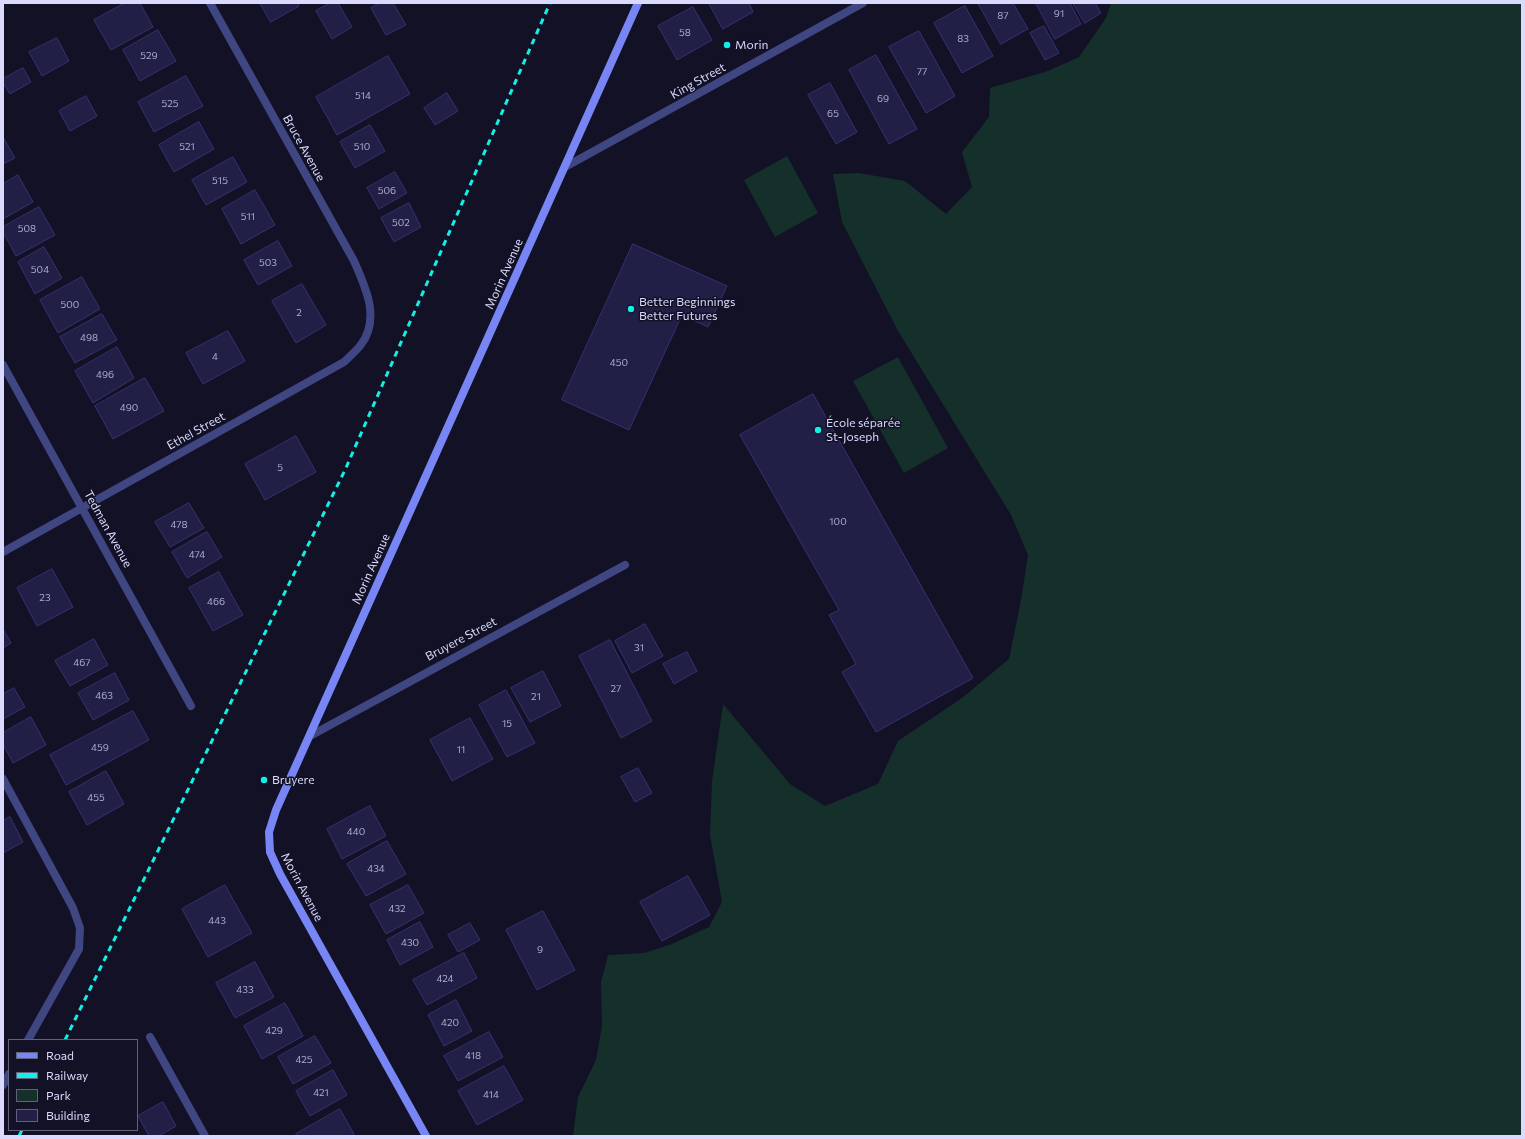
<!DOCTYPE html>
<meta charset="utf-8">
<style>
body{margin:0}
#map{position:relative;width:1525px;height:1139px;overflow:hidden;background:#121126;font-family:Commissioner,sans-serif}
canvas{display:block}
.frame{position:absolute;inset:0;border:4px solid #d9dafc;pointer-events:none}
.legend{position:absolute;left:8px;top:1039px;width:130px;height:92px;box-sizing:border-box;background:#121126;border:1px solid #62617c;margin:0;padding:5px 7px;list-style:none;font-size:12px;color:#d9dafc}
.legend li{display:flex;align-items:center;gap:8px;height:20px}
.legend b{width:20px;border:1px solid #62617c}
</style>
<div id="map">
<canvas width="1525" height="1139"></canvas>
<div class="frame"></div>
<ul class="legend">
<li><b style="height:5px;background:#7785f5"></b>Road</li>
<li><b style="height:5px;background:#13eee6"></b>Railway</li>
<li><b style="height:11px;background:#15302b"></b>Park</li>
<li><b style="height:11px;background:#211f46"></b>Building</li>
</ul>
</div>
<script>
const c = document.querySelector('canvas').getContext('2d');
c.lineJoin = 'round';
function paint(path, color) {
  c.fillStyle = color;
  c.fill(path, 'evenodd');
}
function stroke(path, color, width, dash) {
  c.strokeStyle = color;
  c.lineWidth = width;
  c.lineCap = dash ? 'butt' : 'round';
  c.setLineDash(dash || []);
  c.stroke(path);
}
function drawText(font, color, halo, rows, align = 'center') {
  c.font = font + ' Commissioner,sans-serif';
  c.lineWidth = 3;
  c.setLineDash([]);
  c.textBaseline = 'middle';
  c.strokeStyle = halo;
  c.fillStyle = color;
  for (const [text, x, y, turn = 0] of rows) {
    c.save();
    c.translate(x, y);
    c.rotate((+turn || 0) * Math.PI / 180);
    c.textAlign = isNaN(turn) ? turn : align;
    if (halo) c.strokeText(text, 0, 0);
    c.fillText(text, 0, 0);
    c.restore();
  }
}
paint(new Path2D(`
 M 1111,3 L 1522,3 L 1522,1136 L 573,1136 L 578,1097 L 596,1060 L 602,1026 L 601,982 L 608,955 L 644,953 L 672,944 L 709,927 L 722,902 L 710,835 L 712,781 L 723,704 L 790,784 L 825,806 L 878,784 L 898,741 L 962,698 L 1009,659 L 1021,600 L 1028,555 L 1011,515 L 898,331 L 842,222 L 833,174 L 859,173 L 905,181 L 946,214 L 972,187 L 962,152 L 989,117 L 990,88 L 1048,71 L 1079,57 L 1106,18 Z
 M 787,156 L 818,213 L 775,237 L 744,180 Z
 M 898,357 L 948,448 L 904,473 L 853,381 Z`), '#15302b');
const building = new Path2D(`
 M 125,3 L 140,3 L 153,27 L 111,50 L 94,20 Z
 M 260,3 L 297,3 L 299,6 L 271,22 Z
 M 330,3 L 338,3 L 352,27 L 332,39 L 316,11 Z
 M 380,3 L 393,3 L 406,25 L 386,35 L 371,8 Z
 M 709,3 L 749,3 L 753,12 L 723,29 Z
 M 978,3 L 1013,3 L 1028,29 L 1001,44 Z
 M 1036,3 L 1070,3 L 1081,24 L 1055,39 Z
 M 1073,3 L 1095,3 L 1101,13 L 1085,23 Z
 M 965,6 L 993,56 L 962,73 L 934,23 Z
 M 693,7 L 712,40 L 677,60 L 658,26 Z
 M 1044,26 L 1059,53 L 1045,60 L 1030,33 Z
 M 158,30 L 176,61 L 140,81 L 123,50 Z
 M 919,31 L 955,96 L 926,113 L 889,47 Z
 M 57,38 L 69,61 L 42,76 L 29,52 Z
 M 876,55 L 917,129 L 889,144 L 849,70 Z
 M 388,56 L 410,94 L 337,135 L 316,97 Z
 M 23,68 L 31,82 L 10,94 L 3,83 L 3,79 Z
 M 186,76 L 203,106 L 154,132 L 138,102 Z
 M 830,83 L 857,132 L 836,144 L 808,95 Z
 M 447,93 L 458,111 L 435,125 L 424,108 Z
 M 86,96 L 97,116 L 70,131 L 59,111 Z
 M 199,122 L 214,149 L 174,172 L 159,145 Z
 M 370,125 L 385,151 L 355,168 L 340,142 Z
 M 3,137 L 15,158 L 3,164 Z
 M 233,157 L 247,182 L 206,205 L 192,180 Z
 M 395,172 L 407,193 L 379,209 L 367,188 Z
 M 18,175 L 33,202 L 3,219 L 3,184 Z
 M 255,190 L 275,225 L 241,244 L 222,209 Z
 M 409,203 L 421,227 L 394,242 L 381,218 Z
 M 39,207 L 55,235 L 16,256 L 3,232 L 3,227 Z
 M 278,241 L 292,266 L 258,285 L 244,260 Z
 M 633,244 L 727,286 L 708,327 L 682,315 L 629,430 L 562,400 Z
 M 44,247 L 62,278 L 35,294 L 18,262 Z
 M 82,277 L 100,309 L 58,333 L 40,300 Z
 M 302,284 L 326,325 L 296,343 L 272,301 Z
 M 102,314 L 117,340 L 75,363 L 60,337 Z
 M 228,331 L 245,361 L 203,384 L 186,353 Z
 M 117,347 L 134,378 L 93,403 L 75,371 Z
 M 145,378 L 164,411 L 113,439 L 95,406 Z
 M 813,394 L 973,678 L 876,732 L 842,672 L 856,664 L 829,615 L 839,610 L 740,435 Z
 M 296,436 L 316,472 L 265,500 L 245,464 Z
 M 189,503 L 204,528 L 170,547 L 155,522 Z
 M 207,532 L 222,557 L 187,578 L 172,552 Z
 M 52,569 L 73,607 L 37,626 L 17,588 Z
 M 219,572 L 243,615 L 213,631 L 189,588 Z
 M 645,624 L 663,656 L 632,673 L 615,641 Z
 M 3,629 L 11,643 L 3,648 Z
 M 94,639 L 108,665 L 70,686 L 55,661 Z
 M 610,640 L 652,721 L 621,738 L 579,656 Z
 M 687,652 L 697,671 L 674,684 L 663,664 Z
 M 543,671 L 561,706 L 530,722 L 511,688 Z
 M 115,673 L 129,700 L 93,720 L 78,693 Z
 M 14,688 L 25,707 L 3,719 L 3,694 Z
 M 506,690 L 535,743 L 507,757 L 479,705 Z
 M 133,711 L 149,740 L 66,785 L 50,755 Z
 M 31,717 L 46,745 L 13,763 L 3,744 L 3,733 Z
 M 470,718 L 493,759 L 452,781 L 430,740 Z
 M 638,768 L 652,793 L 635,802 L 621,777 Z
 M 106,771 L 124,804 L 87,825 L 69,792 Z
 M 370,806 L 386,836 L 342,859 L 327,829 Z
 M 10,817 L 23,842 L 3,853 L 3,821 Z
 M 387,841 L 406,874 L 366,896 L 347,864 Z
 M 688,876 L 710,915 L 662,941 L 640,902 Z
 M 225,885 L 252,933 L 208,957 L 182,909 Z
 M 408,885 L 424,913 L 386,934 L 370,905 Z
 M 543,911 L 575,970 L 537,990 L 506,930 Z
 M 420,922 L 433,947 L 400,965 L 387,940 Z
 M 470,923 L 480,940 L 458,952 L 448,935 Z
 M 464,953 L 477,978 L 427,1005 L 413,980 Z
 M 255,962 L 274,997 L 235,1018 L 216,983 Z
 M 456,1000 L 472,1031 L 444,1046 L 428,1015 Z
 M 285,1003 L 303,1036 L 262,1059 L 244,1026 Z
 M 489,1032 L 503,1057 L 458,1081 L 444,1056 Z
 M 315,1036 L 331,1063 L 293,1084 L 278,1057 Z
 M 504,1066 L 523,1100 L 477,1125 L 458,1091 Z
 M 333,1070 L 347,1095 L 310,1116 L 296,1091 Z
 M 163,1102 L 176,1126 L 159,1136 L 149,1136 L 138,1116 Z
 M 340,1109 L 355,1136 L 297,1136 L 296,1134 Z`);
paint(building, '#211f46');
stroke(building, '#363270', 1);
stroke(new Path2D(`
 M 3,779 L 73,908 L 80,928 L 79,949 L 28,1040
 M 150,1037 L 205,1136
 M 3,1085 L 9,1074`), '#404681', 8);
stroke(new Path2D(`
 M 565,167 L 863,3
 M 3,365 L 191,706
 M 3,552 L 344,362 C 349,357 355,352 360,346 C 381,320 366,288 354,261 L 210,3
 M 310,736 L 625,565`), '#404681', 8);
stroke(new Path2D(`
 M 426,1136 L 280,874 L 270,852 L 269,832 L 276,810 L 638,3`), '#7785f5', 8);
stroke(new Path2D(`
 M 65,1040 L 345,470 L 550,3
 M 19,1136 L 22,1130`), '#13eee6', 3, [6, 5]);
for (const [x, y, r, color] of [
 [727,45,4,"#13eee6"],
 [631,309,4,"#13eee6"],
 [818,430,4,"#13eee6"],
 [264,780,4,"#13eee6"]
]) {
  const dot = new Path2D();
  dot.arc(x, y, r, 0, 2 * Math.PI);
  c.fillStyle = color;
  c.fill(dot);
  stroke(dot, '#121126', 1.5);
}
drawText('10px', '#ababce', null, [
 ["91",1059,14],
 ["87",1003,16],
 ["58",685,33],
 ["83",963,39],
 ["529",149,56],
 ["77",922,72],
 ["514",363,96],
 ["69",883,99],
 ["525",170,104],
 ["65",833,114],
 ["521",187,147],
 ["510",362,147],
 ["515",220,181],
 ["506",387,191],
 ["511",248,217],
 ["502",401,223],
 ["508",27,229],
 ["503",268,263],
 ["504",40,270],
 ["500",70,305],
 ["2",299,313],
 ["498",89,338],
 ["4",215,357],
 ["450",619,363],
 ["496",105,375],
 ["490",129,408],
 ["5",280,468],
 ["100",838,522],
 ["478",179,525],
 ["474",197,555],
 ["23",45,598],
 ["466",216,602],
 ["31",639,648],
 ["467",82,663],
 ["27",616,689],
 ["463",104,696],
 ["21",536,697],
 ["15",507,724],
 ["459",100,748],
 ["11",461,750],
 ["455",96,798],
 ["440",356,832],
 ["434",376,869],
 ["432",397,909],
 ["443",217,921],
 ["430",410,943],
 ["9",540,950],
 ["424",445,979],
 ["433",245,990],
 ["420",450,1023],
 ["429",274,1031],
 ["418",473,1056],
 ["425",304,1060],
 ["421",321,1093],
 ["414",491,1095]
]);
drawText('12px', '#d9dafc', '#121126', [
 ["Morin",735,45],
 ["Better Beginnings",639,302],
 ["Better Futures",639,316],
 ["École séparée",826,423],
 ["St-Joseph",826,437],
 ["Bruyere",272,780]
], 'left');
drawText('12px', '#d9dafc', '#121126', [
 ["King Street",698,81,-29],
 ["Bruce Avenue",304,148,61],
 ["Morin Avenue",504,274,-66],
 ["Ethel Street",196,431,-29],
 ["Tedman Avenue",108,529,61],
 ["Morin Avenue",371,569,-66],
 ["Bruyere Street",461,639,-28],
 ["Morin Avenue",302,887,62]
]);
</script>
